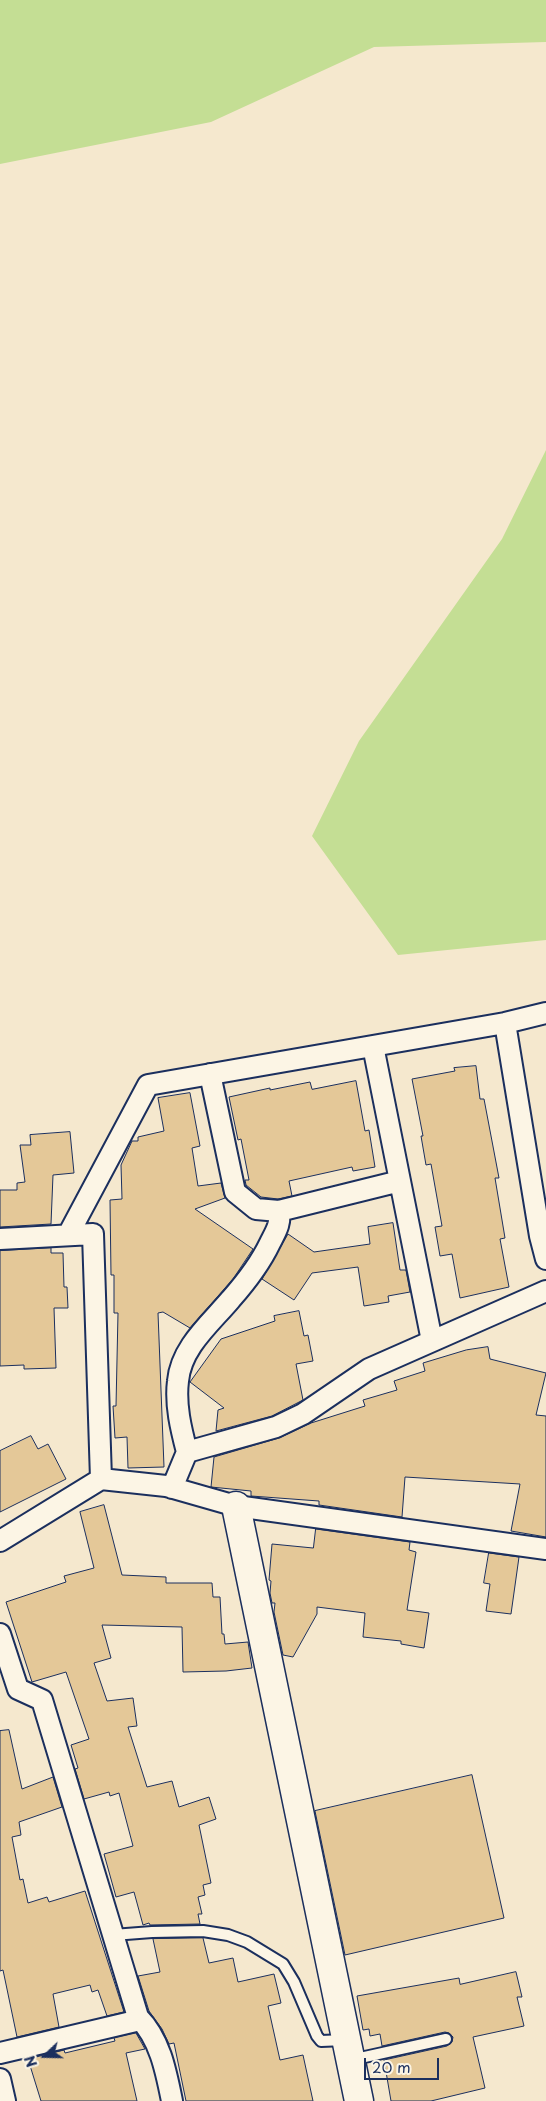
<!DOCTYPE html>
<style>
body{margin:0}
#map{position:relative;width:546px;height:2101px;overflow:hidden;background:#f5e8ce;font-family:"Playpen Sans",sans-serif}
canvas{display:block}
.north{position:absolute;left:20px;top:2031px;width:50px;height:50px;-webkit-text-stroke:4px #fcf5e5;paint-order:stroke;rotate:249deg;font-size:14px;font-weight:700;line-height:20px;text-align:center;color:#1b2f5e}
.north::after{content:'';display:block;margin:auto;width:18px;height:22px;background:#1b2f5e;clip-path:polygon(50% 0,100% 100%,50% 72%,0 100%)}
.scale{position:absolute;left:364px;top:2058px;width:75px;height:22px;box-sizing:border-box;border:2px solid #1b2f5e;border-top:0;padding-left:6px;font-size:15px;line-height:18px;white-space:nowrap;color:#1b2f5e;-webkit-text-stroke:4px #fcf5e5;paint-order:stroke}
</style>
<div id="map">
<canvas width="546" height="2101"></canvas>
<div class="north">N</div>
<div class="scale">20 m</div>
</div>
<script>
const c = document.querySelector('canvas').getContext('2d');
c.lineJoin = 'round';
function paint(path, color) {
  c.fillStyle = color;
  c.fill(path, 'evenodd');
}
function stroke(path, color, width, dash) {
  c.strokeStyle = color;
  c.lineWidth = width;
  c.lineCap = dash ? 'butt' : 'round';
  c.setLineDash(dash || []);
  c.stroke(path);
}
paint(new Path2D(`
 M 0,0 L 546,0 L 546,42 L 374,47 L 211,122 L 0,164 Z
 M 546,450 L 546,940 L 398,955 L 312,836 L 359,741 L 502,539 Z`), '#c4de94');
const building = new Path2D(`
 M 476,1066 L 480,1099 L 484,1099 L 499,1178 L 495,1178 L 505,1238 L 500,1239 L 509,1287 L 460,1298 L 452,1254 L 440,1256 L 435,1227 L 442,1226 L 431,1164 L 426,1165 L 421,1136 L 423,1136 L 412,1079 L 455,1071 L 454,1068 Z
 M 356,1081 L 365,1131 L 369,1130 L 375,1167 L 353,1171 L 352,1167 L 289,1181 L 292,1196 L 278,1199 L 261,1197 L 246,1185 L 245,1180 L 249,1180 L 241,1139 L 238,1140 L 229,1097 L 270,1088 L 270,1090 L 310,1082 L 312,1089 Z
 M 190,1093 L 200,1146 L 192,1148 L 198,1186 L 221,1183 L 225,1198 L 195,1209 L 253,1249 L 233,1279 L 190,1328 L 163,1312 L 158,1313 L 164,1467 L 128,1468 L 127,1437 L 115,1438 L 113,1406 L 116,1406 L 118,1313 L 114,1313 L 114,1275 L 111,1275 L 110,1200 L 122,1199 L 121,1165 L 132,1141 L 138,1141 L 138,1137 L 164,1131 L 158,1098 Z
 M 70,1132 L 74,1173 L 53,1175 L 51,1224 L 0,1227 L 0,1190 L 17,1190 L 17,1183 L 25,1182 L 20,1145 L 31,1145 L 30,1135 Z
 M 393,1223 L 400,1270 L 406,1270 L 410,1292 L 388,1296 L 389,1302 L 364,1306 L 358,1267 L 312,1273 L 294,1300 L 262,1279 L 288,1234 L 314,1252 L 370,1244 L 368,1227 Z
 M 51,1248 L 51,1253 L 63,1253 L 64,1287 L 67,1287 L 68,1308 L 54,1308 L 56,1368 L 24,1369 L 24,1365 L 0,1366 L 0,1251 Z
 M 299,1311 L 304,1336 L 308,1335 L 313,1361 L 296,1364 L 303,1400 L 272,1416 L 216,1431 L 218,1410 L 224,1408 L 190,1382 L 221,1339 L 275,1321 L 274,1316 Z
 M 488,1347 L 490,1359 L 546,1373 L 536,1415 L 546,1416 L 546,1537 L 511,1531 L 520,1484 L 405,1477 L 402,1517 L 319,1505 L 319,1501 L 251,1496 L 251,1491 L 211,1487 L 214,1457 L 279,1438 L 311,1423 L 365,1406 L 363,1400 L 397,1390 L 394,1381 L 425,1371 L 423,1363 L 466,1350 Z
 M 31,1436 L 38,1449 L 48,1444 L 66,1479 L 0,1512 L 0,1451 Z
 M 104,1505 L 122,1575 L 166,1577 L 166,1583 L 212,1583 L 213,1597 L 220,1597 L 222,1634 L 224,1634 L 225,1644 L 248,1642 L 252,1668 L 226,1671 L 183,1672 L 182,1627 L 102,1625 L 111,1658 L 94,1663 L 107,1701 L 133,1698 L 137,1726 L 128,1727 L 147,1787 L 172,1781 L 179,1807 L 209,1797 L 216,1819 L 199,1825 L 211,1883 L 203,1885 L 205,1895 L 198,1897 L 202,1914 L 198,1914 L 200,1924 L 150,1925 L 149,1923 L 143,1925 L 134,1892 L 116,1897 L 104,1854 L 133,1846 L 119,1793 L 110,1796 L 109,1792 L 84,1799 L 75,1769 L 78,1768 L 71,1745 L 89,1739 L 66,1672 L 32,1682 L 6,1602 L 66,1582 L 64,1576 L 94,1568 L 80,1512 Z
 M 316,1529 L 410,1542 L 409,1550 L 416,1552 L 407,1610 L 429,1613 L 424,1648 L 401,1644 L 401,1641 L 363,1637 L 365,1613 L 317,1607 L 317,1614 L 293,1657 L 283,1655 L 274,1612 L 275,1603 L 272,1603 L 270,1593 L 271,1581 L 269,1580 L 272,1544 L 313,1548 Z
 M 489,1553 L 519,1557 L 511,1614 L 486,1611 L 490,1584 L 484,1583 Z
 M 9,1730 L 22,1789 L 53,1777 L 62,1807 L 19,1822 L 21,1835 L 12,1837 L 20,1880 L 23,1879 L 28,1903 L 47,1897 L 49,1902 L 85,1891 L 124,2012 L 107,2016 L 98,1990 L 92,1992 L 90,1985 L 53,1994 L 59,2027 L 17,2037 L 3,1970 L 0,1971 L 0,1731 Z
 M 472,1775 L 504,1918 L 345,1955 L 315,1811 Z
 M 203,1938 L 209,1963 L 233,1958 L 238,1982 L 274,1974 L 281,2003 L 268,2006 L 280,2060 L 303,2055 L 313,2101 L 186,2101 L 174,2043 L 169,2044 L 162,2029 L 149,2011 L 138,1976 L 160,1972 L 153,1939 Z
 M 516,1972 L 522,1997 L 517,1997 L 524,2026 L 473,2037 L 485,2088 L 431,2101 L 391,2101 L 384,2060 L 447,2046 L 452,2042 L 453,2037 L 449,2033 L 445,2032 L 382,2046 L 380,2034 L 370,2036 L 369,2029 L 363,2030 L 357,1996 L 459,1978 L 460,1984 Z
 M 136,2033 L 145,2049 L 126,2053 L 137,2101 L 41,2101 L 28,2059 L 64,2050 L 65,2053 L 115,2041 L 114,2038 Z`);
paint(building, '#e4c898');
stroke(building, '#1b2f5e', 1);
const lane = new Path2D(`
 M 113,1935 L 152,1932 L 203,1931 L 228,1935 L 247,1942 L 283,1964 L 294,1982 L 317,2036 L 321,2041 L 345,2040
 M 351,2060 L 446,2039`);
const street = new Path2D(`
 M 505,1023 L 540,1236 L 546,1259
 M 373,1046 L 432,1341
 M 210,1074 L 235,1192 L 256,1209 L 279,1211 L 400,1181
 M 68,1235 L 148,1085 L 505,1023 L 546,1013
 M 0,1239 L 93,1234 L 101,1479
 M 187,1452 C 181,1429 175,1405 178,1381 C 181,1347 211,1323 231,1299 C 246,1282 260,1264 270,1243 C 276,1231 281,1224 279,1211
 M 172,1488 L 187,1452 L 276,1427 L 303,1414 L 369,1369 L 546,1291
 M 0,1541 L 101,1479 L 166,1486 L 236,1506 L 546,1549
 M 0,1634 L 18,1689 L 42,1700 L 138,2017 C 160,2039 166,2071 172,2101
 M 0,2053 L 140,2020
 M 0,2079 L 5,2101`);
const secondary = new Path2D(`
 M 236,1506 L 359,2101`);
stroke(lane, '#1b2f5e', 14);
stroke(street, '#1b2f5e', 24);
stroke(secondary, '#1b2f5e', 31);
stroke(lane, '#fcf5e5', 10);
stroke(street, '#fcf5e5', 20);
stroke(secondary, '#fcf5e5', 28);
</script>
